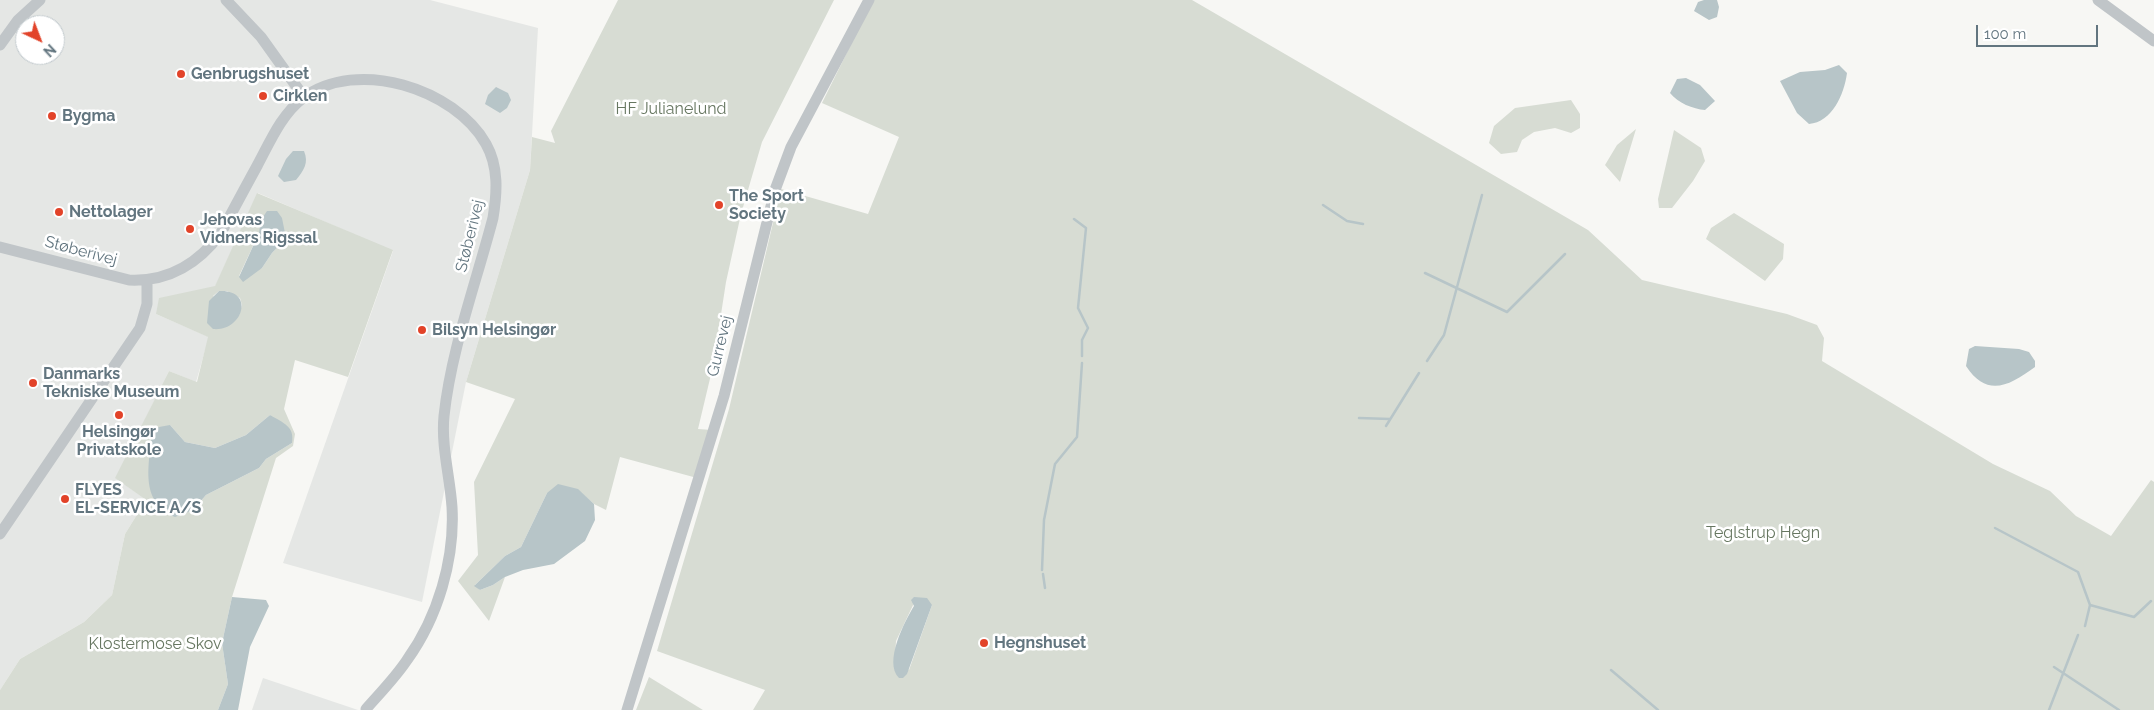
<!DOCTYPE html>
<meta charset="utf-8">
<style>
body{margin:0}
#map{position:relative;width:2154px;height:710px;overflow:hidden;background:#f7f7f4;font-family:Raleway,sans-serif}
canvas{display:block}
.north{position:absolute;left:15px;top:15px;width:50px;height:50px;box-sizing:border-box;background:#fff;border:1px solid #c0c8cc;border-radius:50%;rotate:137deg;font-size:14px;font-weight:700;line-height:20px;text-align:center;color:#62757f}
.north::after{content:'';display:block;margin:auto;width:18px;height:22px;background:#e24329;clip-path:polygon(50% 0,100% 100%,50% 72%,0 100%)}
.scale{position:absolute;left:1976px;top:25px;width:122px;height:22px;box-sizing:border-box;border:2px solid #62757f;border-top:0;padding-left:6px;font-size:15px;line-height:18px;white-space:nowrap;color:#62757f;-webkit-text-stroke:4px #fff;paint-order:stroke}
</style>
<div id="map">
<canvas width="2154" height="710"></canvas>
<div class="north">N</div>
<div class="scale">100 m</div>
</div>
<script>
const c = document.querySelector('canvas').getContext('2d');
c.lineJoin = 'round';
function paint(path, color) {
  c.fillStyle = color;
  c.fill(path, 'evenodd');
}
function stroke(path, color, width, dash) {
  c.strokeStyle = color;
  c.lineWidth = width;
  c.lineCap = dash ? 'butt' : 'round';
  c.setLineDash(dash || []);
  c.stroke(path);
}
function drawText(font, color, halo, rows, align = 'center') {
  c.font = font + ' Raleway,sans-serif';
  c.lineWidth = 5;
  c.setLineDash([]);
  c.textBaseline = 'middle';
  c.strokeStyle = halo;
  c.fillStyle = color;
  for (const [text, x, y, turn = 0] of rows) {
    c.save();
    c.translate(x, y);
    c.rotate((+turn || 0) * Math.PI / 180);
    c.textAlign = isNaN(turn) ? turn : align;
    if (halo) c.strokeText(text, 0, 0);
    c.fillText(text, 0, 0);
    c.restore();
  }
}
paint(new Path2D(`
 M 0,0 L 430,0 L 538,28 L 530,170 L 466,382 L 422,602 L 283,563 L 393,251 L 258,193 L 215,287 L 156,314 L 209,337 L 196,382 L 169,371 L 116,478 L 146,500 L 125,534 L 112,595 L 84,622 L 20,659 L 0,690 ZM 25,25 L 55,25 L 55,55 L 25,55 Z
 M 263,678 L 358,710 L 252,710 Z`), '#e5e7e5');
paint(new Path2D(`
 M 618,0 L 834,0 L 762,142 L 741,214 L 726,282 L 713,366 L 698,429 L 712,430 L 697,478 L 620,457 L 606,510 L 594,504 L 577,489 L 547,493 L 521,547 L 505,556 L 475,585 L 480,590 L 493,585 L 505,577 L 489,621 L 458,581 L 478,555 L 474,482 L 515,399 L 466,382 L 530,170 L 532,137 L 555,143 L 551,131 Z
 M 873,0 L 1192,0 L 1588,230 L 1642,280 L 1787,314 L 1817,325 L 1824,338 L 1822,361 L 1993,464 L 2050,491 L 2076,516 L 2111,536 L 2151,480 L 2154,482 L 2154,710 L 753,710 L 765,690 L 657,651 L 729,409 L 781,189 L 868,214 L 899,137 L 822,103 ZM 914,603 L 932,605 L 909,670 L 895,659 L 896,641 Z
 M 1571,100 L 1580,114 L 1580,128 L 1571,133 L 1555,128 L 1534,132 L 1522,140 L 1517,152 L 1501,154 L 1489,143 L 1494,126 L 1515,108 Z
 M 1636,129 L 1620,182 L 1605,165 L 1617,145 Z
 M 1674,130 L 1701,148 L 1705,161 L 1693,181 L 1672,208 L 1659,208 L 1658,199 Z
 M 257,193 L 393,250 L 348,377 L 295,360 L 284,409 L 295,434 L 293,446 L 276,458 L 232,597 L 222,643 L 228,684 L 218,710 L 0,710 L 0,690 L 20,659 L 84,622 L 112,595 L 125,534 L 146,500 L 115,478 L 169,371 L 197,382 L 208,337 L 156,314 L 159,298 L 215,286 ZM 259,233 L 285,238 L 272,253 L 262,268 L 239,276 ZM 219,291 L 227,291 L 240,298 L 242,305 L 239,315 L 213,296 ZM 270,415 L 292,443 L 266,459 L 259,468 L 206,495 L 193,510 L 170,425 L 185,442 L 215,448 L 246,435 Z
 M 1734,213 L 1784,244 L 1783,259 L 1765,281 L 1706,239 L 1711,228 Z
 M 649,677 L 703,710 L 636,710 Z`), '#d7dcd3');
paint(new Path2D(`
 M 1704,0 L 1717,0 L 1719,7 L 1717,17 L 1709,20 L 1694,11 L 1698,2 Z
 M 1839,65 L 1847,73 C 1844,95 1832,122 1809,124 L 1797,113 L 1780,81 L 1800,72 L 1825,70 Z
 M 1686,78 L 1700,85 L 1715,101 L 1705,110 C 1693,109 1678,103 1670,93 L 1677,79 Z
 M 496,87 L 508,93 L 511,100 L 507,108 L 500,113 L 485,104 L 488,95 Z
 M 293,151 L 304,151 C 309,163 304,170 296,180 L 284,182 L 278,176 L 286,159 Z
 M 267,211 L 277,211 L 282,218 L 286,238 L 272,253 L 262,268 L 243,282 L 239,277 L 259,233 L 261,220 Z
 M 219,291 C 256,289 243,332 213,329 L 207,323 L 209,301 Z
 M 1975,346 L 2019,349 L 2029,352 L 2035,361 L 2035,367 C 2009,386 1987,398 1966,366 L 1969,349 Z
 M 270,415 C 283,423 295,426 292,443 L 266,459 L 259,468 L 206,495 L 193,510 L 175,517 C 139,502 149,465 152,433 L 159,427 L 170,425 L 185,442 L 215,448 L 246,435 Z
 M 558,484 L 578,489 L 594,504 L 595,520 L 585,541 L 554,564 L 523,570 L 505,577 L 493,585 L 480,590 L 474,586 L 505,556 L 521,547 L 547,493 Z
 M 232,597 L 266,600 L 269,606 L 250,647 L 238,710 L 218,710 L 228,684 L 222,643 Z
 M 914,597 L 927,598 L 932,605 L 907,674 L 903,678 L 899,678 C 883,662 905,621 914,606 L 911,600 Z`), '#b7c5c8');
stroke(new Path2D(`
 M 1323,205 L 1347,221 L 1363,224
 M 1074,219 L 1086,228 L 1078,308 L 1088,328 L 1082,340 L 1082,356
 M 1425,273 L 1507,312 L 1565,254
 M 1427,361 L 1444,335 L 1482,195
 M 1359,418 L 1390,419
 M 1386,426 L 1419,373
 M 1995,528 L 2078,572 L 2090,605 L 2085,626
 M 1042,570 L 1044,520 L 1055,464 L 1077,437 L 1082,363
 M 1043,574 L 1045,588
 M 2090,605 L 2134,617 L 2151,601
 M 2054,667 L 2119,710
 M 1611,670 L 1658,710
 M 2049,710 L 2078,635`), '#b7c5c8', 2.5);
stroke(new Path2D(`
 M 226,0 L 261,37 L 304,97
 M 2098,0 L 2154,41
 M 0,45 L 18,20 L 40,0
 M 0,247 L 129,280 C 169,282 198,264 221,233 C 233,210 245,188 257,166 C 270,142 281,115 303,98 C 357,57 455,89 486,144 C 499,167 497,193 493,218 C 476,283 451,350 444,416 C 441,446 450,477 452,507 C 455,559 438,617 407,660 C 395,678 380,693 366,709
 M 0,534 L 140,328 L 147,304 L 147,281
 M 627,710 L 724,396 L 775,190 L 791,147 L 869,0`), '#c0c5c8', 11);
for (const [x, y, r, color] of [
 [181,74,5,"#e24329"],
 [263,96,5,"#e24329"],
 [52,116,5,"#e24329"],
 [719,205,5,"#e24329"],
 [59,212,5,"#e24329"],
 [190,229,5,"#e24329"],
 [422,330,5,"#e24329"],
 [33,383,5,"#e24329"],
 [119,415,5,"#e24329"],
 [65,499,5,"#e24329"],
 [984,643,5,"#e24329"]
]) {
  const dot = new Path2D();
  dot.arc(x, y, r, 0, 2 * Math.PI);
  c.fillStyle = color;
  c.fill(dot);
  stroke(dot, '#fff', 2);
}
drawText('bold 16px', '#62757f', '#fff', [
 ["Genbrugshuset",191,74],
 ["Cirklen",273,96],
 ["Bygma",62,116],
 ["The Sport",729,196],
 ["Society",729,214],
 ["Nettolager",69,212],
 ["Jehovas",200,220],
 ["Vidners Rigssal",200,238],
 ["Bilsyn Helsingør",432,330],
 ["Danmarks",43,374],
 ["Tekniske Museum",43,392],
 ["Helsingør",119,432,"center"],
 ["Privatskole",119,450,"center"],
 ["FLYES",75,490],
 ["EL-SERVICE A/S",75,508],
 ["Hegnshuset",994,643]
], 'left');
drawText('16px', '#677761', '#fff', [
 ["HF Julianelund",671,109],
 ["Teglstrup Hegn",1763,533],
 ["Klostermose Skov",155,644]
]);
drawText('16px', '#62757f', '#fff', [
 ["Støberivej",470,236,-76],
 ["Støberivej",81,251,15],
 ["Gurrevej",720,346,-76]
]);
</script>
